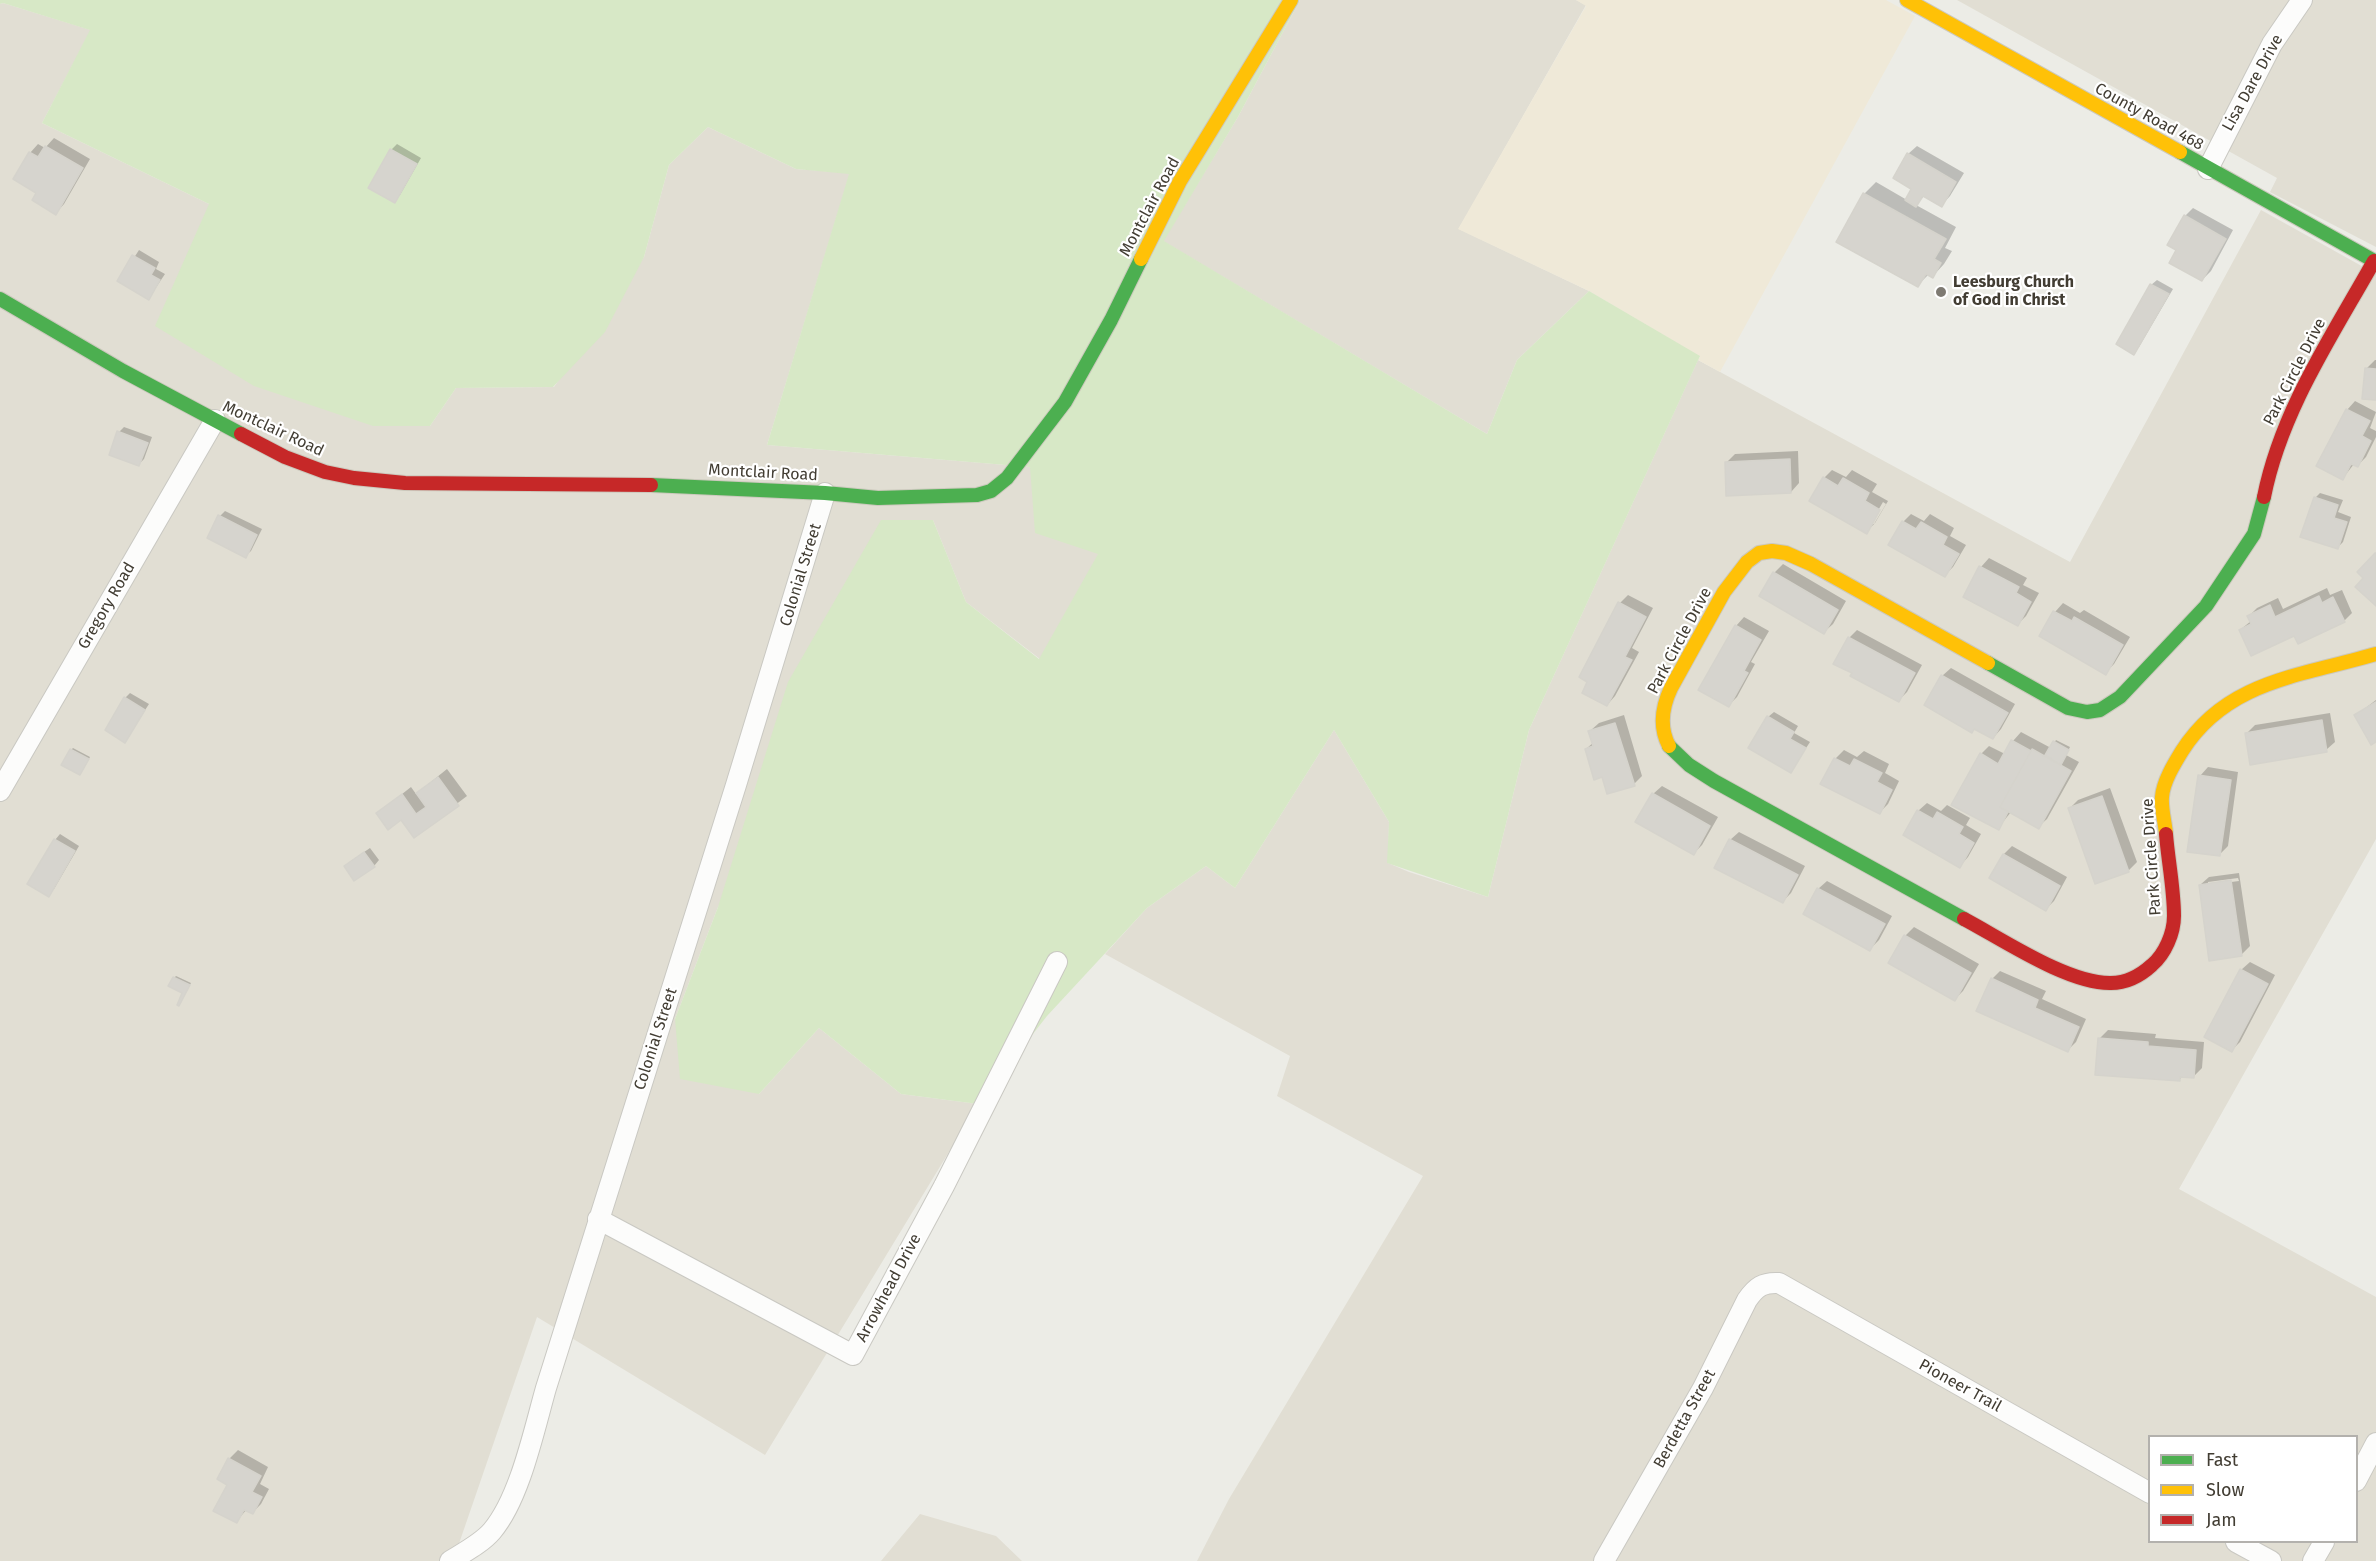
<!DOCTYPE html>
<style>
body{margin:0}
#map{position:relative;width:2376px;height:1561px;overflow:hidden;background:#ecece6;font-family:"Fira Sans",sans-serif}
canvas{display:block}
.legend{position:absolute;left:2148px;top:1435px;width:210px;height:108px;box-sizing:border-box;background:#fff;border:2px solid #b3b1ad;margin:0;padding:8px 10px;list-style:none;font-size:18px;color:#423d33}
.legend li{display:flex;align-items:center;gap:12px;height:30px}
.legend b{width:30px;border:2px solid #b3b1ad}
</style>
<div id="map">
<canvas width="2376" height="1561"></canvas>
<ul class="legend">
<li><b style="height:8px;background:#4caf50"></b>Fast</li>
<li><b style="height:8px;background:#ffc107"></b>Slow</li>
<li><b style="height:8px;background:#c62828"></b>Jam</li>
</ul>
</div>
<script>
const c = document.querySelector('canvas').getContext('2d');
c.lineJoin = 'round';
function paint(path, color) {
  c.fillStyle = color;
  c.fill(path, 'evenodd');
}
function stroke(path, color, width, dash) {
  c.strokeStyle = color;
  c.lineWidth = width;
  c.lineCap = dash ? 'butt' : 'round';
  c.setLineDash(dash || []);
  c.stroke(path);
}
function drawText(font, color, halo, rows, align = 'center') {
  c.font = font + ' "Fira Sans",sans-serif';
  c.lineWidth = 4.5;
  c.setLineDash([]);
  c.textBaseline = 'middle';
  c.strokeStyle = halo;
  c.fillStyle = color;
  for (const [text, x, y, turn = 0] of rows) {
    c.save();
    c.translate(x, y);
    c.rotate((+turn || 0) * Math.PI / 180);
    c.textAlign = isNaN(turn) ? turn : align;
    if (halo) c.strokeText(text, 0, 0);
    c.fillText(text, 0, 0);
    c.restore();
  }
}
paint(new Path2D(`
 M 1300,0 L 1576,0 L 1586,5 L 1459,229 L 1589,291 L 1517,360 L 1487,434 L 1163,241 L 1238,117 Z
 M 1957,0 L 2376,0 L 2376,247 L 2270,192 L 2277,178 Z
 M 3,3 L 91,30 L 42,123 L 209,204 L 430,426 L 456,388 L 554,387 L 644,257 L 669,165 L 708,127 L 796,169 L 850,173 L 767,445 L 1030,467 L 1099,554 L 1040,659 L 966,602 L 933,520 L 718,907 L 675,1019 L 759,1094 L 819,1028 L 901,1094 L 978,1104 L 765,1455 L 537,1317 L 453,1561 L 0,1561 L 0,4 Z
 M 2261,210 L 2376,274 L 2376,839 L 2179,1189 L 2376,1297 L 2376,1561 L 1197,1561 L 1229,1499 L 1423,1176 L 1277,1096 L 1290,1056 L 1105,954 L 1147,908 L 1206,866 L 1235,888 L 1334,730 L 1389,822 L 1388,863 L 1409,872 L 1488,897 L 1529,730 L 1698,360 L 2070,562 ZM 2150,1436 L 2356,1436 L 2356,1542 L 2150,1542 Z
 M 920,1514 L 996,1536 L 1022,1561 L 881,1561 Z`), '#e1ded3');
paint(new Path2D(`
 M 1576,0 L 1886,0 L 1915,16 L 1720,372 L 1698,360 L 1700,357 L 1589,291 L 1458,229 L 1586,6 Z`), '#efe9d8');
paint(new Path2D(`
 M 0,0 L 1300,0 L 1238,117 L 1164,241 L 1487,434 L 1517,360 L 1589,291 L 1700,356 L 1529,730 L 1488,897 L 1387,863 L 1389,822 L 1334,730 L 1235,888 L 1206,866 L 1147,908 L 1047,1016 L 978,1104 L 901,1094 L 819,1028 L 759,1094 L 680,1079 L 675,1019 L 718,907 L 788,682 L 881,520 L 933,520 L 966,602 L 1039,659 L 1098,554 L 1035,533 L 1030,467 L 767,445 L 849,174 L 796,169 L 708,127 L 669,165 L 644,257 L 605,332 L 553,387 L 456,388 L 430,426 L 373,426 L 254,386 L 155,326 L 209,204 L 42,123 L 90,30 L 3,3 L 0,4 Z`), '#d7e8c6');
paint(new Path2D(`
 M 54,138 L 90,159 L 64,204 L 56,213 L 39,192 L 30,153 L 38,144 L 45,148 Z
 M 397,144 L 421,158 L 400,195 L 394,201 L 370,187 L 391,150 Z
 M 1917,146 L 1964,173 L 1950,196 L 1942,205 L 1925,195 L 1916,205 L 1956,227 L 1945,248 L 1952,251 L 1944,264 L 1933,276 L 1929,274 L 1918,285 L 1864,194 L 1876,182 L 1907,200 L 1913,189 L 1908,154 Z
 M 2193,208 L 2233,230 L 2211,271 L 2202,280 L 2178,249 L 2185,216 Z
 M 139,250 L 159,262 L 156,269 L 165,274 L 149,298 L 119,281 Z
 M 2157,280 L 2173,289 L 2139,347 L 2134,353 L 2151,285 Z
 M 2375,360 L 2376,360 L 2376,398 L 2366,369 Z
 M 2355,401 L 2376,412 L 2370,428 L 2376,431 L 2376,437 L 2366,457 L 2357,466 L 2354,464 L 2343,478 L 2347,410 Z
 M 124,427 L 152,437 L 144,459 L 139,464 L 119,432 Z
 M 1798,451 L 1799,483 L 1791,492 L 1727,462 L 1735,454 Z
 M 1832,470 L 1846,477 L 1852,470 L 1877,484 L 1872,492 L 1888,501 L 1875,523 L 1866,532 L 1824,478 ZM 1883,502 L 1886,504 L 1874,524 L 1870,524 Z
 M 2320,493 L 2343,500 L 2338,512 L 2351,517 L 2343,542 L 2338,547 L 2315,498 Z
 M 225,511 L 262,529 L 251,551 L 245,556 L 220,516 Z
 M 1911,514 L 1924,521 L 1930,514 L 1954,528 L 1950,536 L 1966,545 L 1953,567 L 1945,575 L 1903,522 Z
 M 1989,558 L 2027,578 L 2023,585 L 2039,593 L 2026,616 L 2018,624 L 1965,596 L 1981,567 Z
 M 1783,564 L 1846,601 L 1833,624 L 1824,632 L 1774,573 Z
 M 2327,588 L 2330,595 L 2342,590 L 2352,613 L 2344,621 L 2295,634 L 2240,630 L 2251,621 L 2249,616 L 2257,608 L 2278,598 L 2283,609 Z
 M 1628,595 L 1653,608 L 1632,648 L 1639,652 L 1615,696 L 1607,705 L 1620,603 Z
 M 2063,603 L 2080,613 L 2084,610 L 2130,637 L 2114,664 L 2105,673 L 2041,635 L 2055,612 Z
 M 1744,617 L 1769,631 L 1751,662 L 1755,664 L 1737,697 L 1729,705 L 1736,626 Z
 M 1857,630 L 1922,665 L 1907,692 L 1899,700 L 1849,638 Z
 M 1951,668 L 2015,704 L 2001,729 L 1993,738 L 1942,676 Z
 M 130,693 L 149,704 L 125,741 L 125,698 Z
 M 2376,700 L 2376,740 L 2355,716 Z
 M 1774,712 L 1798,726 L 1794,733 L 1810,742 L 1791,771 L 1768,717 Z
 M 2330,713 L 2335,742 L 2326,750 L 2247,733 L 2255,725 Z
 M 1624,715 L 1642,776 L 1634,784 L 1603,775 L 1586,749 L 1594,742 L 1590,731 L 1599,723 Z
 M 2021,732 L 2051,748 L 2056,740 L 2070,747 L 2066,755 L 2079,762 L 2047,819 L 2038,827 L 2011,812 L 1998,828 L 1981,754 L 1989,746 L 2005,754 L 2013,741 Z
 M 73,748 L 90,757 L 82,771 L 71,750 Z
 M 1844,750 L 1857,757 L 1864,751 L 1889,764 L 1885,773 L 1899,781 L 1888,804 L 1879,813 L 1835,759 Z
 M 2208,767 L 2238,772 L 2228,846 L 2219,855 L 2200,776 Z
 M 447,769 L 467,796 L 414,836 L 402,818 L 378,813 L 411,787 L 416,794 Z
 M 1662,786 L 1718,817 L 1702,845 L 1693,854 L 1653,794 Z
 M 2110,788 L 2137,862 L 2128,871 L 2070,808 L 2078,800 Z
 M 1927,803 L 1941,811 L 1947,805 L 1970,818 L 1966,825 L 1981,834 L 1968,857 L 1960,866 L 1918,811 Z
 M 1739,832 L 1805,866 L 1791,893 L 1782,902 L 1730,840 Z
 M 60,834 L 79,846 L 54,889 L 48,895 L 55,840 Z
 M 2012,846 L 2067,877 L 2054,901 L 2046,909 L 1991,878 L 2004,854 Z
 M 370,848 L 379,860 L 374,866 L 351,861 Z
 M 2239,873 L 2250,946 L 2241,955 L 2200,885 L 2209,877 ZM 2238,878 L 2239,881 L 2208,885 L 2208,882 Z
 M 1827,881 L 1892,916 L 1879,940 L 1870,949 L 1818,889 Z
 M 1914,927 L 1979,964 L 1963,991 L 1955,999 L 1890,962 L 1905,936 Z
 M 2250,962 L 2275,975 L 2240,1042 L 2232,1050 L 2241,970 Z
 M 2000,971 L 2046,991 L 2042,999 L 2086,1019 L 2076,1042 L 2068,1050 L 1992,979 Z
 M 176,976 L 191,983 L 179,1004 L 184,992 L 174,978 Z
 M 2108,1030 L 2156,1034 L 2155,1038 L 2204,1042 L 2202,1068 L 2193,1077 L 2183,1076 L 2179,1080 L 2099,1039 Z
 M 238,1450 L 268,1467 L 260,1484 L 269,1489 L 261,1504 L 252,1513 L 247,1509 L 236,1522 L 229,1484 L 229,1459 Z`), '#0003');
const building = new Path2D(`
 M 45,146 L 83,168 L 56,215 L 32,200 L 36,193 L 13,179 L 29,152 L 38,157 Z
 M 390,149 L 417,164 L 395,203 L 368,188 Z
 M 1907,153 L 1956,182 L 1942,207 L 1923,196 L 1916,207 L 1905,200 L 1911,189 L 1893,178 Z
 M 1863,193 L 1946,239 L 1934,259 L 1941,263 L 1933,278 L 1926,274 L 1918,287 L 1836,242 Z
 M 2184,215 L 2226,239 L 2202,281 L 2169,263 L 2176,250 L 2167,245 Z
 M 132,255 L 155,268 L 151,275 L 160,280 L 149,300 L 117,281 Z
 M 2150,284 L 2169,294 L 2134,355 L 2116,344 Z
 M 2365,368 L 2376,369 L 2376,400 L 2362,399 Z
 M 2346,409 L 2370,421 L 2362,436 L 2371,441 L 2358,467 L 2351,464 L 2343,480 L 2316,466 Z
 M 117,431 L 148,443 L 139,466 L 109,455 Z
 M 1790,459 L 1791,493 L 1726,496 L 1725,462 Z
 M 1823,477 L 1838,486 L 1843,478 L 1869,493 L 1865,501 L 1880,510 L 1867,534 L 1809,501 Z
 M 2314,497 L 2338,505 L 2334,518 L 2347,522 L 2338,549 L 2300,537 Z
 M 218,515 L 257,535 L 246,558 L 207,538 Z
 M 1902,521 L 1916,529 L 1921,522 L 1947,537 L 1943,545 L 1959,554 L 1945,577 L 1888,545 Z
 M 2375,553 L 2376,553 L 2376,606 L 2355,587 L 2363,578 L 2357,572 Z
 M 1979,566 L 2019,587 L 2016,593 L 2031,602 L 2018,626 L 1963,597 Z
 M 1773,572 L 1838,610 L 1824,634 L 1759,596 Z
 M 2319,596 L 2322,603 L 2333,597 L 2345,622 L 2298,644 L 2294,636 L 2251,656 L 2239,630 L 2251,624 L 2247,616 L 2270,605 L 2275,617 Z
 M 1618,602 L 1646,617 L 1625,657 L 1632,660 L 1607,706 L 1582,693 L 1587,682 L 1579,677 Z
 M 2053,611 L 2072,621 L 2074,617 L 2123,645 L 2106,675 L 2039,636 Z
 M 1735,625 L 1761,640 L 1744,671 L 1748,673 L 1729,707 L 1698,690 Z
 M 1848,637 L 1915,673 L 1899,702 L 1850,676 L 1852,673 L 1833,664 Z
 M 1941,675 L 2008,713 L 1993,739 L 1974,729 L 1972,733 L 1924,705 Z
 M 124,697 L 145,710 L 125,743 L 105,730 Z
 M 2376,702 L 2376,742 L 2371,745 L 2354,715 Z
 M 1767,716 L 1794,732 L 1790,739 L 1806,748 L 1791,773 L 1748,748 Z
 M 2322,720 L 2327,752 L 2250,765 L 2245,733 Z
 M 1615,723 L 1635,786 L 1607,794 L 1602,777 L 1594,780 L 1585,749 L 1593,746 L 1588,731 Z
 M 2011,740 L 2031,751 L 2000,807 L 2008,812 L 1999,830 L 1951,805 L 1980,753 L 1998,764 Z
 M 2053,741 L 2069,750 L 2061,765 L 2045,755 Z
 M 70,749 L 89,759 L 80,775 L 61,765 Z
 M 2032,749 L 2071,771 L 2039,829 L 2000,807 Z
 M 1834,758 L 1850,766 L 1854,759 L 1882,773 L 1877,782 L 1892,790 L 1880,814 L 1820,784 Z
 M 2198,775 L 2231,780 L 2220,856 L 2187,852 Z
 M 438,777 L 459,806 L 414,838 L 401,820 L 388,830 L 376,813 L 402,794 L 416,814 L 426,807 L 416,793 Z
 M 1652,793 L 1710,826 L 1694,855 L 1635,822 Z
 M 2102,796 L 2129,872 L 2095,884 L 2068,808 Z
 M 1917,810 L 1933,819 L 1937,812 L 1963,827 L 1959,834 L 1974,843 L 1960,868 L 1903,835 Z
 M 54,839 L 75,851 L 49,897 L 27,884 Z
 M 1729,839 L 1798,875 L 1783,903 L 1714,868 Z
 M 364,852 L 375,867 L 354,881 L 344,866 Z
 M 2003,854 L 2060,886 L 2046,911 L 1989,878 Z
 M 2231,880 L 2242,956 L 2209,961 L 2199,885 Z
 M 1817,888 L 1885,924 L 1870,951 L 1803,914 Z
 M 1904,935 L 1971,973 L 1955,1001 L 1888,963 Z
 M 2240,969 L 2268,984 L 2232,1052 L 2204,1037 Z
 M 173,977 L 190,985 L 179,1006 L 177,1005 L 182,993 L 168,986 Z
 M 1991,978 L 2038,1000 L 2035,1008 L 2079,1027 L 2068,1052 L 1976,1011 Z
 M 2098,1038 L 2148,1042 L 2148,1046 L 2196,1050 L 2194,1078 L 2180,1077 L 2180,1081 L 2095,1075 Z
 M 228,1458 L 261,1476 L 252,1492 L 262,1497 L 253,1514 L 244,1510 L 237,1523 L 213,1511 L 227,1485 L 217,1479 Z`);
paint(building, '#d6d4ce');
stroke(building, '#d5d3cc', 1.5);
const street = new Path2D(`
 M 2208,169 L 2272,44 L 2302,0
 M 0,791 L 215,420
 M 598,1219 L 853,1355 L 944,1186 L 1057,962
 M 2356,1481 L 2376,1443
 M 2236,1542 L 2271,1561
 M 450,1561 C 463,1553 482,1543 492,1531 C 520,1498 534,1430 546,1388 L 736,785 L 825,493
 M 1604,1561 L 1703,1388 L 1747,1300 C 1756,1287 1763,1282 1779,1283 L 2150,1493
 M 2313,1561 L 2324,1542`);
const fast = new Path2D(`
 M 2180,152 L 2376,262
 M 0,299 L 123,371 L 241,434
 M 651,485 L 825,493 L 878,498 L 977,495 L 991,491 L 1007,478 L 1065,402 L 1111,320 L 1141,259
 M 1988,663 L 2068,708 L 2087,712 L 2100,710 L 2120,697 L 2206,606 L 2254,534 L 2264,497
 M 1669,746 L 1689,765 L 1714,781 L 1964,919`);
const slow = new Path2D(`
 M 1907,0 L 2180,152
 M 1141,259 L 1180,181 L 1291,0
 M 1669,746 C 1659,727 1662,707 1671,688 L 1724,592 L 1747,562 L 1759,553 L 1772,551 L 1786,553 L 1811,564 L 1988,663
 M 2166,834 C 2165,822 2161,809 2162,797 C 2163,782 2174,764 2182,751 C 2227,680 2302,676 2376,654`);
const jam = new Path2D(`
 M 241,434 L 285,457 L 325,472 L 354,478 L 405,483 L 651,485
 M 2264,497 C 2281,411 2332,336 2374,261
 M 1964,919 C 2002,939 2068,984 2111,983 C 2126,983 2140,976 2152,965 C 2165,954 2174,933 2174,916 C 2174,889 2168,860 2166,834`);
stroke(street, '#c9c8c2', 22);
stroke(fast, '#ccc9bd', 16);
stroke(slow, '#ccc9bd', 16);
stroke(jam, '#ccc9bd', 16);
stroke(street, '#fcfcfb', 20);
stroke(fast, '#4caf50', 14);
stroke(slow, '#ffc107', 14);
stroke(jam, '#c62828', 14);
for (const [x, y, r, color] of [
 [1941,292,6,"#7e7a72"]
]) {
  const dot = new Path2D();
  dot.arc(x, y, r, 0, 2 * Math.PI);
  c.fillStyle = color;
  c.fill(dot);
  stroke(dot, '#fff', 2);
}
drawText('16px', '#423d33', '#fff', [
 ["Lisa Dare Drive",2253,83,-61],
 ["County Road 468",2149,117,29],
 ["Montclair Road",1150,207,-62],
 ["Park Circle Drive",2295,372,-63],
 ["Montclair Road",273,429,25],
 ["Montclair Road",763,473,3],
 ["Colonial Street",801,575,-73],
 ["Gregory Road",107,606,-60],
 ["Park Circle Drive",1680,641,-62],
 ["Park Circle Drive",2152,857,-94],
 ["Colonial Street",656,1039,-72],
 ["Arrowhead Drive",889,1288,-62],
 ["Pioneer Trail",1960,1386,29],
 ["Berdetta Street",1685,1419,-61]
]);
drawText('bold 16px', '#423d33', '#fff', [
 ["Leesburg Church",1953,283],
 ["of God in Christ",1953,301]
], 'left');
</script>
